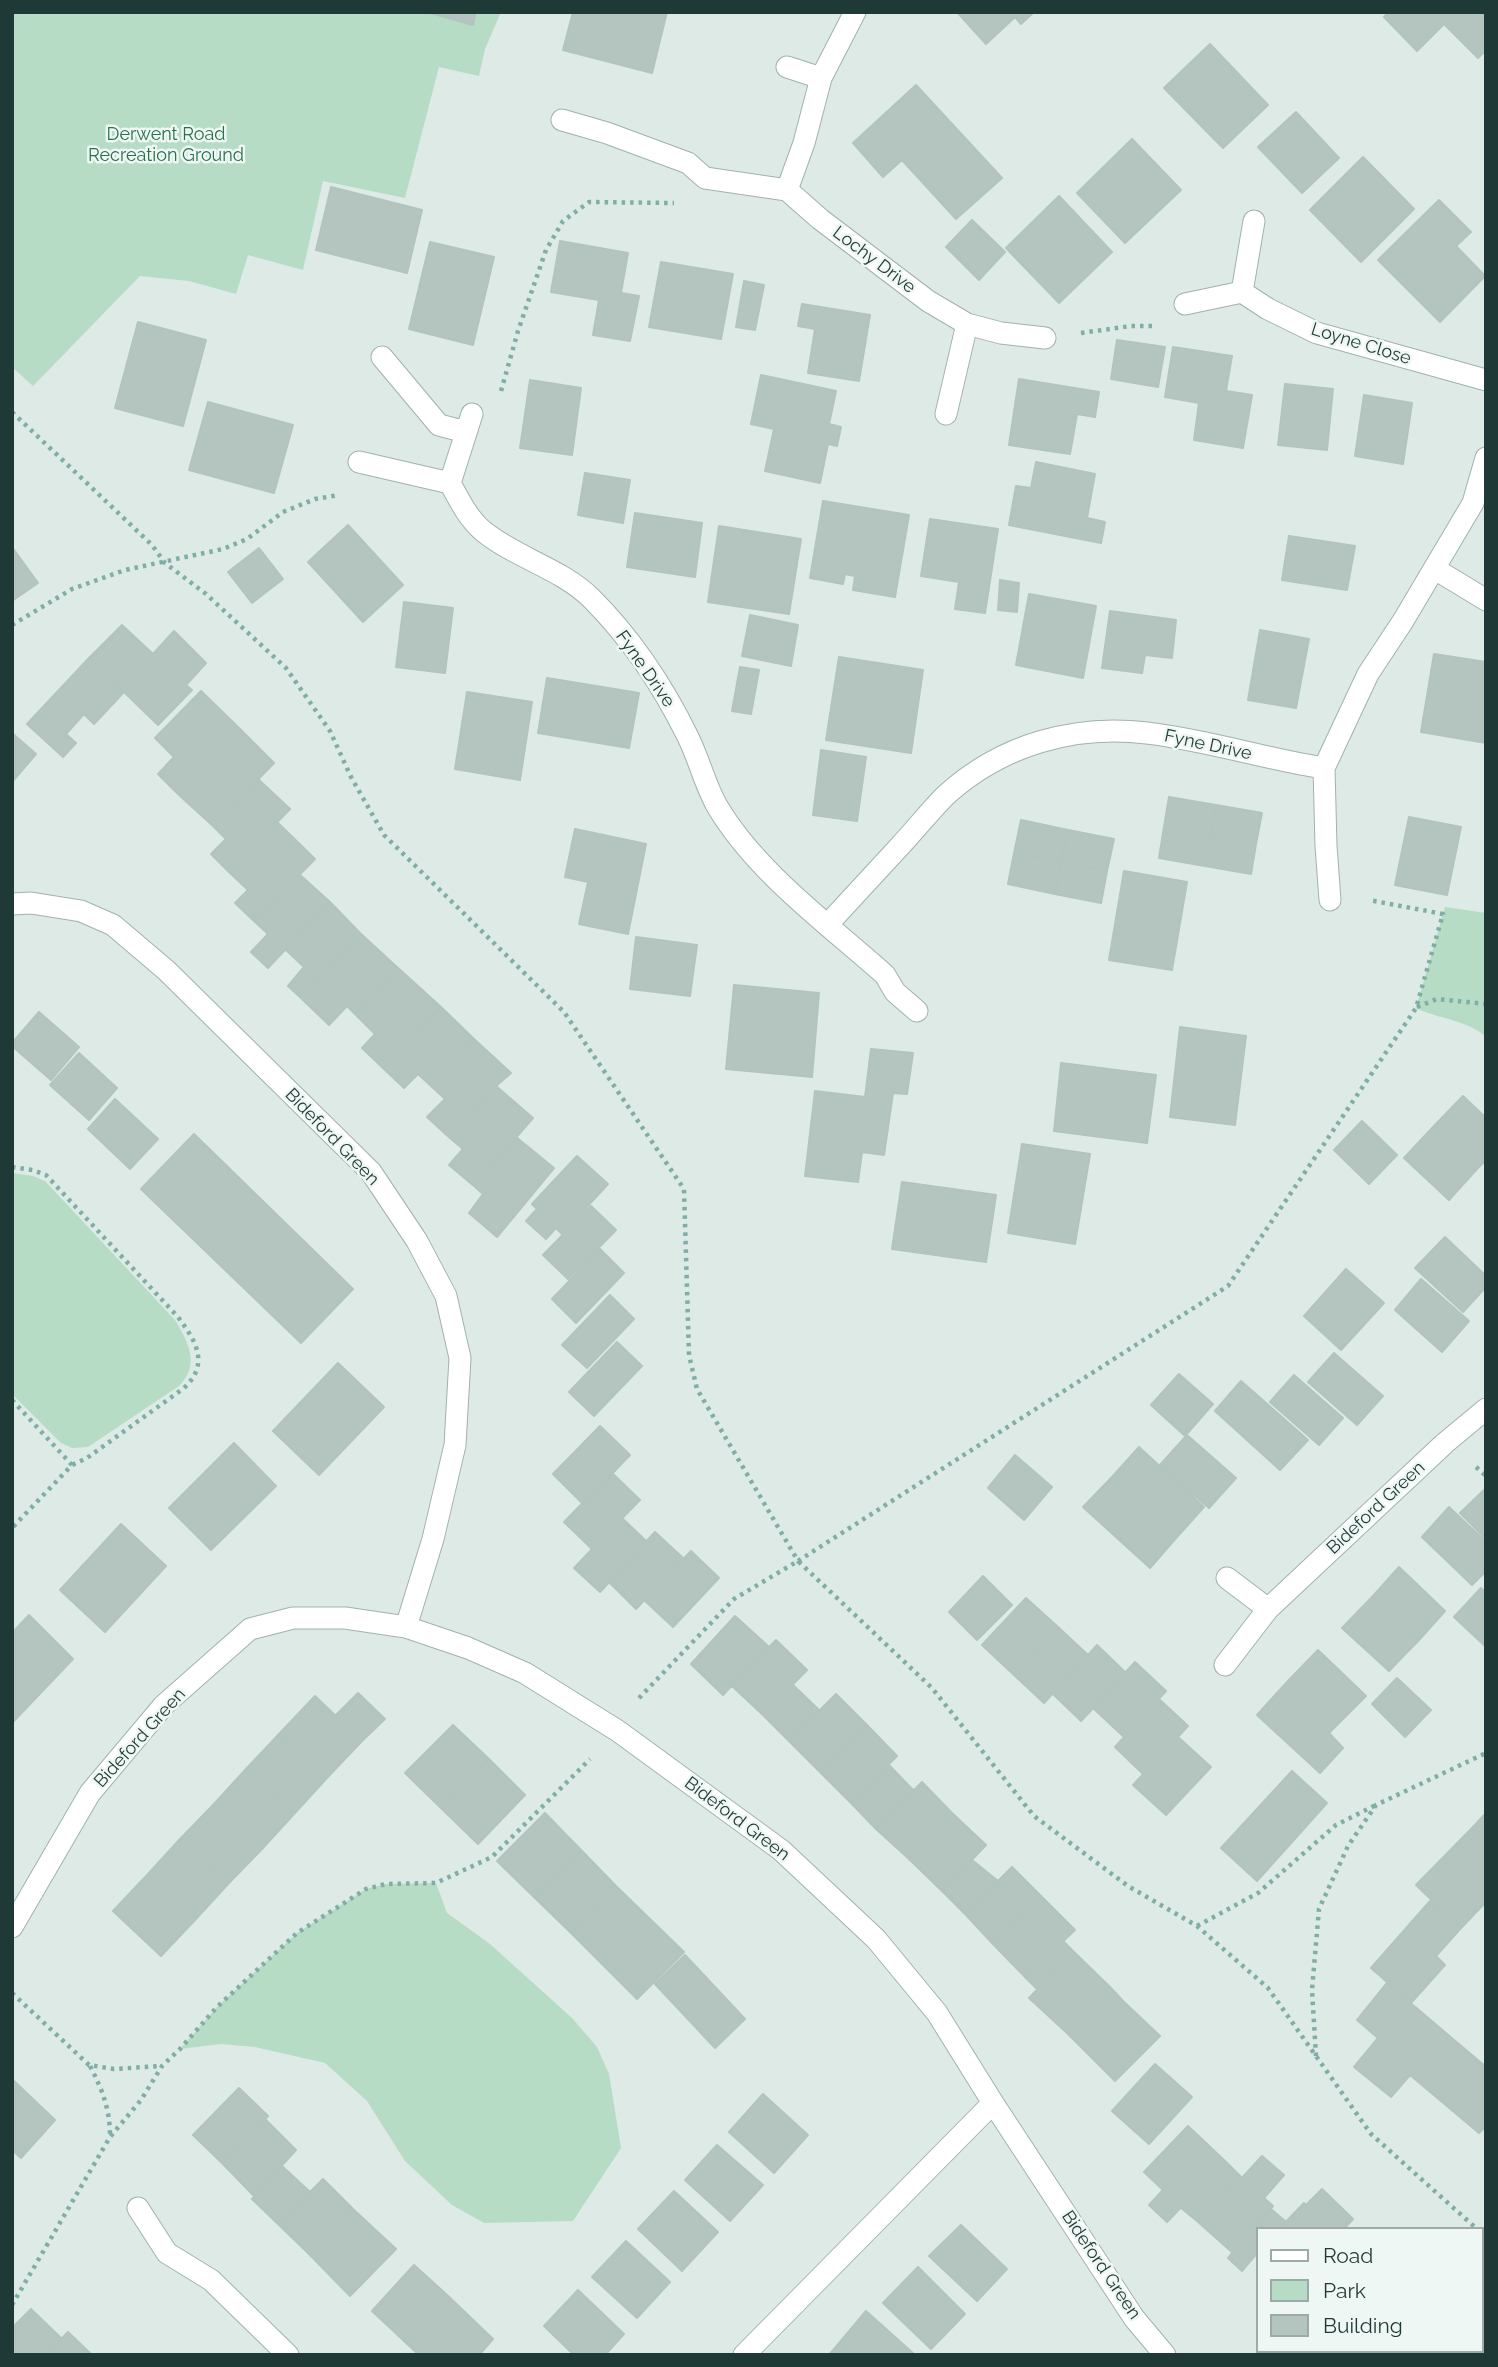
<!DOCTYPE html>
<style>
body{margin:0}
#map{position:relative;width:1498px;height:2367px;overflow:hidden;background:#deeae6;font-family:Raleway,sans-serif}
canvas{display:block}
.frame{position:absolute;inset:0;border:14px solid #1f3a36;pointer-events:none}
.legend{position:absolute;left:1256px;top:2227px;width:228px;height:126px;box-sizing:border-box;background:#eff7f4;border:2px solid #9caba8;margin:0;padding:9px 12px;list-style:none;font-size:21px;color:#1f3a36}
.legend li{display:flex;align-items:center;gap:14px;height:35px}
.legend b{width:35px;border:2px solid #9caba8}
</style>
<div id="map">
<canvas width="1498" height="2367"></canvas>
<div class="frame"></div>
<ul class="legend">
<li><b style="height:9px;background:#fff"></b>Road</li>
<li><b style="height:19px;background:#b6dcc5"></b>Park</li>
<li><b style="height:19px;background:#b4c5c0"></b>Building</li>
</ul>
</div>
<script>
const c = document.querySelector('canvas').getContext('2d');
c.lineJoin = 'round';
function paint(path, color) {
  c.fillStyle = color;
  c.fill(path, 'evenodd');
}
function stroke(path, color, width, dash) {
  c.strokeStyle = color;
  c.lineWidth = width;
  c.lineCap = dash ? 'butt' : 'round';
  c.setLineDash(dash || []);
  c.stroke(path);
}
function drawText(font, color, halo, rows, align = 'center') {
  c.font = font + ' Raleway,sans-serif';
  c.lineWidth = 5;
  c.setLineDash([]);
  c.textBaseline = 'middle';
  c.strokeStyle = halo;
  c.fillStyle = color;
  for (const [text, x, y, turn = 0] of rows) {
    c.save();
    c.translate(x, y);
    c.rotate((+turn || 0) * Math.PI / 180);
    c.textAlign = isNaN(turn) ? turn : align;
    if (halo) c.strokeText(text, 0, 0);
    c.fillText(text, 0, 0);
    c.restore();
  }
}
paint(new Path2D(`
 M 12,12 L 501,12 L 485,49 L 479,76 L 439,67 L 405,198 L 323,181 L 303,270 L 248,255 L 236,294 L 189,281 L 140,276 L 33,386 L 12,367 Z
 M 1445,907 L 1486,913 L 1486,1037 C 1468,1020 1438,1019 1416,1008 Z
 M 12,1173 L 33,1176 L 45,1181 L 175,1320 C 188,1342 201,1364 179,1386 L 88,1447 L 72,1448 L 61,1443 L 12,1394 Z
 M 436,1883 L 447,1913 L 490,1944 L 572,2018 L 597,2047 L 609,2074 L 621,2148 L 573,2221 L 484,2223 L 452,2205 L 405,2161 L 367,2101 L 325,2063 L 255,2047 L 221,2044 L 180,2049 L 217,2007 L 297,1933 L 366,1889 L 386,1884 Z`), '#b6dcc5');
const building = new Path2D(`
 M 427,12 L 476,12 L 473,25 Z
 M 573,12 L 667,12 L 652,73 L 563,50 Z
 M 957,12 L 1034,12 L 1021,24 L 1015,17 L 986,44 Z
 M 1389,12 L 1486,12 L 1486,50 L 1478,58 L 1444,24 L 1417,51 L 1384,17 Z
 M 1210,44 L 1268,105 L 1223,148 L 1164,88 Z
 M 916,85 L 1002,178 L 956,219 L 902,160 L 883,177 L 853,143 Z
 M 1296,112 L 1339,158 L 1302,193 L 1258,147 Z
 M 1132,139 L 1181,190 L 1125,243 L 1077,193 Z
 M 1363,157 L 1414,209 L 1361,262 L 1310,210 Z
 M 331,187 L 422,210 L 407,273 L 316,250 Z
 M 1059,196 L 1112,252 L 1059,303 L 1006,248 Z
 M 1439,200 L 1471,232 L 1456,246 L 1485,276 L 1440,322 L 1378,260 Z
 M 972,220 L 1005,252 L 979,280 L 946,247 Z
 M 560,241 L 628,253 L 621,293 L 639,296 L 630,341 L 593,335 L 599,300 L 551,292 Z
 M 430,242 L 494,257 L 473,345 L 409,329 Z
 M 661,262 L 733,274 L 721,339 L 649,327 Z
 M 744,281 L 764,285 L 755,330 L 736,327 Z
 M 802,304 L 870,315 L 859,381 L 808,373 L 815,329 L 798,326 Z
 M 138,322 L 206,340 L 183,426 L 115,408 Z
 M 1117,340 L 1165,347 L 1158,387 L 1111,379 Z
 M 1173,347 L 1232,356 L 1226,391 L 1252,395 L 1243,448 L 1194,440 L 1199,403 L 1165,397 Z
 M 761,375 L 836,391 L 829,424 L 841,427 L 837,446 L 828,444 L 820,483 L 765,471 L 774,429 L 751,424 Z
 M 1019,379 L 1099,392 L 1095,417 L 1077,414 L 1070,454 L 1009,445 Z
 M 530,380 L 581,388 L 572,455 L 520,448 Z
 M 1285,384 L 1333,389 L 1327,450 L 1278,445 Z
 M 1364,395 L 1412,403 L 1403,464 L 1355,456 Z
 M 208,402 L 293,425 L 274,493 L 189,470 Z
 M 1036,462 L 1095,474 L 1087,518 L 1105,522 L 1101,543 L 1009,525 L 1016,486 L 1031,488 Z
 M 585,473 L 630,480 L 623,523 L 578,515 Z
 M 823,501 L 909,515 L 895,597 L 853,590 L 855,576 L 845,574 L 843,584 L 810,578 Z
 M 635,513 L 702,523 L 695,577 L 627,567 Z
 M 930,519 L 998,529 L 985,613 L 955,609 L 959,582 L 921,576 Z
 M 348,525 L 403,585 L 363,622 L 308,562 Z
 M 719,526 L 801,539 L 789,614 L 708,602 Z
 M 1289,536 L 1355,546 L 1347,590 L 1282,580 Z
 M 12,547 L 38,583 L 12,601 Z
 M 259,548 L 283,579 L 252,603 L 228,572 Z
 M 1000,580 L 1019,583 L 1017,612 L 998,610 Z
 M 1029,594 L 1096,606 L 1083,678 L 1016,665 Z
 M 404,602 L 453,608 L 445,673 L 396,667 Z
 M 1110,611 L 1176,620 L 1172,658 L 1145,655 L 1142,673 L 1102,668 Z
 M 750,615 L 798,625 L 791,666 L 742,656 Z
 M 122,625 L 153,654 L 174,631 L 206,663 L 186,685 L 192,690 L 158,725 L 89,658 Z
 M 1260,630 L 1309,639 L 1296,708 L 1248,700 Z
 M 1434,654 L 1486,662 L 1486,743 L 1421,732 Z
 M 839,657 L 923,670 L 911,753 L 826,740 Z
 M 89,658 L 124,692 L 94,724 L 84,714 L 66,734 L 76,743 L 63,757 L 27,724 Z
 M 740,667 L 759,670 L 751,714 L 732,711 Z
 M 547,678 L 639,693 L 629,748 L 538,733 Z
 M 201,691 L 241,730 L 179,795 L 158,774 L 174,757 L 155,738 Z
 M 467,692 L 532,702 L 520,780 L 455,769 Z
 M 241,730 L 274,763 L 213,826 L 179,795 Z
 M 12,733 L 36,754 L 12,782 Z
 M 821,750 L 866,757 L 857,821 L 813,815 Z
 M 258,779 L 290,809 L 229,872 L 211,854 L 226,839 L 213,826 Z
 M 1169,797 L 1216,805 L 1210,836 L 1164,827 Z
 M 1216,805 L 1262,813 L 1256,844 L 1210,836 Z
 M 1409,817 L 1461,827 L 1447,895 L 1395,885 Z
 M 1021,820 L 1068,830 L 1061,862 L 1014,853 Z
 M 277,822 L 315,859 L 254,921 L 235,903 L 248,890 L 229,872 Z
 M 1164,827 L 1210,836 L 1205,866 L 1159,858 Z
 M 575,829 L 646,844 L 628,934 L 579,924 L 588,882 L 565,877 Z
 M 1068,830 L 1114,839 L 1107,871 L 1061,862 Z
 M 1210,836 L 1256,844 L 1251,874 L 1205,866 Z
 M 1014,853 L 1061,862 L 1055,894 L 1008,884 Z
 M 1061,862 L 1107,871 L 1101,903 L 1055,894 Z
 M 1124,871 L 1187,882 L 1172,970 L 1109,960 Z
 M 299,874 L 330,902 L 268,968 L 251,952 L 268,934 L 254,921 Z
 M 330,902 L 361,934 L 301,998 L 288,986 L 304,967 L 286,950 Z
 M 361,934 L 398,968 L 355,1014 L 347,1006 L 329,1025 L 301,998 Z
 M 636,937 L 697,945 L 690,996 L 630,989 Z
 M 398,968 L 441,1007 L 383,1068 L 362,1048 L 375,1034 L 355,1014 Z
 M 734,985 L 819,993 L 812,1077 L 726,1069 Z
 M 441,1007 L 474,1039 L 430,1085 L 418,1074 L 404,1088 L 383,1068 Z
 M 39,1012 L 79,1047 L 51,1080 L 12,1046 L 12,1043 Z
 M 1180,1027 L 1246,1036 L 1235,1125 L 1170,1117 Z
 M 474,1039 L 511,1073 L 496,1086 L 450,1138 L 427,1117 L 445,1099 L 430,1085 Z
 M 871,1049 L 913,1053 L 907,1094 L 893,1093 L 884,1155 L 862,1152 L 858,1182 L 805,1176 L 815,1091 L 865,1097 Z
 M 79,1053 L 117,1088 L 89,1120 L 50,1085 Z
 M 1061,1063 L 1156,1075 L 1147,1143 L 1054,1131 Z
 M 496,1086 L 533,1118 L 474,1186 L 449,1165 L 463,1149 L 450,1138 Z
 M 1463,1096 L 1486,1118 L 1486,1160 L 1477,1169 L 1433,1127 Z
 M 115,1099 L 158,1139 L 130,1169 L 88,1129 Z
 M 1362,1121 L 1397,1155 L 1369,1184 L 1334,1150 Z
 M 1433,1127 L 1477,1169 L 1449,1200 L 1404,1158 Z
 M 194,1134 L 353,1289 L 301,1343 L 141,1189 Z
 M 516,1137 L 554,1168 L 497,1237 L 469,1213 L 483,1194 L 474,1186 Z
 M 1022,1144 L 1090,1154 L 1075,1244 L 1008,1233 Z
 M 577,1156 L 608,1184 L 562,1234 L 556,1228 L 546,1239 L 526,1221 L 537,1209 L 532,1204 Z
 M 902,1182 L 996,1195 L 986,1262 L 892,1249 Z
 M 591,1206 L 616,1230 L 568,1279 L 543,1255 Z
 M 1445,1237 L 1486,1276 L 1486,1287 L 1463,1312 L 1415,1268 Z
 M 600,1249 L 624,1273 L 576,1323 L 552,1299 Z
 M 1346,1269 L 1384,1303 L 1341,1350 L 1304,1316 Z
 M 1421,1279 L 1469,1321 L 1442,1352 L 1395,1310 Z
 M 610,1295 L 634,1319 L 587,1368 L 562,1345 Z
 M 617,1342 L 642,1366 L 594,1416 L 569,1392 Z
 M 1334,1353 L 1383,1396 L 1357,1425 L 1308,1382 Z
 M 338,1363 L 384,1407 L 319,1475 L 273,1431 Z
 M 1179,1374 L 1213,1404 L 1185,1436 L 1151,1405 Z
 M 1294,1375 L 1343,1418 L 1319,1445 L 1270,1402 Z
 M 1241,1381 L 1308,1440 L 1280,1470 L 1215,1411 Z
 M 600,1426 L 630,1455 L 583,1504 L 553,1474 Z
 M 1187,1435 L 1236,1478 L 1209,1508 L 1160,1465 Z
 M 234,1443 L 276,1486 L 211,1550 L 169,1508 Z
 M 1139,1447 L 1204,1507 L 1177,1537 L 1112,1477 Z
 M 1015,1455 L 1052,1487 L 1024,1520 L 988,1488 Z
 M 612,1473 L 640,1500 L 592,1549 L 564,1522 Z
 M 1112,1477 L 1177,1537 L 1150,1568 L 1083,1507 Z
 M 1486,1488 L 1486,1539 L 1460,1513 Z
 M 1449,1507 L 1486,1542 L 1486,1571 L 1472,1585 L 1422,1537 Z
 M 622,1518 L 647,1542 L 600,1592 L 574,1568 Z
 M 121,1524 L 166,1566 L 105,1632 L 60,1590 Z
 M 655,1532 L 683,1558 L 636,1609 L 609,1582 Z
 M 691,1551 L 719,1578 L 673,1627 L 644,1600 Z
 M 1399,1567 L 1445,1611 L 1419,1640 L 1373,1596 Z
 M 983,1576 L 1012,1605 L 977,1640 L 949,1612 Z
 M 1481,1588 L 1486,1593 L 1486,1647 L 1454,1617 Z
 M 1373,1596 L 1419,1640 L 1389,1671 L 1342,1628 Z
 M 1026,1598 L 1058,1627 L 1014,1675 L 982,1645 Z
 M 29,1615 L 73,1659 L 12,1723 L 12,1633 Z
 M 735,1616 L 768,1646 L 723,1695 L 691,1664 Z
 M 1058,1627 L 1088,1655 L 1044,1703 L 1014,1675 Z
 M 776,1640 L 807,1670 L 763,1715 L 732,1686 Z
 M 1097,1645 L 1126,1673 L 1081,1721 L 1053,1694 Z
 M 1318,1650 L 1366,1696 L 1334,1728 L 1287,1682 Z
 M 1135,1662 L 1166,1691 L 1124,1737 L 1093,1708 Z
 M 1397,1678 L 1431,1710 L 1405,1737 L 1372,1704 Z
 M 1287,1682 L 1334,1728 L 1329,1733 L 1343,1748 L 1320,1773 L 1257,1715 Z
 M 792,1684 L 819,1710 L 789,1741 L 763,1715 Z
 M 358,1693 L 385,1719 L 362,1741 L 335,1716 Z
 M 836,1694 L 866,1724 L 819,1771 L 789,1741 Z
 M 315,1696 L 362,1741 L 326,1779 L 279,1734 Z
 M 1159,1699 L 1188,1726 L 1143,1774 L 1115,1747 Z
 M 866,1724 L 897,1756 L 851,1803 L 819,1771 Z
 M 453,1725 L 489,1759 L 441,1808 L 405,1773 Z
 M 279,1734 L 326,1779 L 294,1814 L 246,1769 Z
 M 1178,1737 L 1211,1767 L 1166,1815 L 1133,1785 Z
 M 489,1759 L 525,1795 L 478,1844 L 441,1808 Z
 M 889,1765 L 914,1791 L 876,1829 L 851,1803 Z
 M 246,1769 L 294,1814 L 262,1849 L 214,1804 Z
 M 1292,1771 L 1327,1803 L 1257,1881 L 1221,1848 Z
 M 922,1782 L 952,1813 L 909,1859 L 876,1829 Z
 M 214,1804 L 262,1849 L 228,1884 L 180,1839 Z
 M 545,1813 L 582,1851 L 535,1898 L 497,1861 Z
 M 952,1813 L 986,1845 L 942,1891 L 909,1859 Z
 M 1486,1813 L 1486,1844 L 1471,1829 Z
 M 1471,1829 L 1486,1844 L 1486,1902 L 1461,1928 L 1416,1885 Z
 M 180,1839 L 228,1884 L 196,1919 L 148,1874 Z
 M 582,1851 L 616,1886 L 571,1933 L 535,1898 Z
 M 972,1860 L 998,1881 L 965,1914 L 942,1891 Z
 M 1012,1867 L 1041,1896 L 992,1943 L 965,1914 Z
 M 148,1874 L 196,1919 L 161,1956 L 113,1911 Z
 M 616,1886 L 651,1920 L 605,1967 L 571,1933 Z
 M 1041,1896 L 1075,1930 L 1025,1977 L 992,1943 Z
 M 1430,1901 L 1461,1928 L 1436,1956 L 1445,1965 L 1411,2003 L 1371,1968 Z
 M 651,1920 L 684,1952 L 637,1999 L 605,1967 Z
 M 1063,1941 L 1074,1952 L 1037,1989 L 1025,1977 Z
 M 1074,1952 L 1110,1987 L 1067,2033 L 1029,1998 Z
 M 685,1955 L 745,2019 L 715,2048 L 655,1984 Z
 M 1387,1983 L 1486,2067 L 1486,2126 L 1479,2133 L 1410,2075 L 1391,2097 L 1354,2067 L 1378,2038 L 1357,2020 Z
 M 1110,1987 L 1123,2001 L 1080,2046 L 1067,2033 Z
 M 1123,2001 L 1160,2036 L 1115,2081 L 1080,2046 Z
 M 1155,2064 L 1192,2097 L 1149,2144 L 1112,2111 Z
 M 13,2080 L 55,2120 L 21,2158 L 12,2150 Z
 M 239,2088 L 268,2116 L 222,2163 L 193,2135 Z
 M 763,2094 L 808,2135 L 774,2173 L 729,2132 Z
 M 265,2119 L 296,2150 L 254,2196 L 222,2163 Z
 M 1188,2126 L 1225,2161 L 1167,2222 L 1149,2205 L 1163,2190 L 1144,2172 Z
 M 717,2145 L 763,2185 L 730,2221 L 685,2180 Z
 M 1262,2156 L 1284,2175 L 1264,2198 L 1273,2206 L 1233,2253 L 1197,2221 L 1239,2175 L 1242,2178 Z
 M 1225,2161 L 1239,2175 L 1197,2221 L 1180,2207 Z
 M 282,2166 L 310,2192 L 278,2224 L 252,2199 Z
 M 323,2179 L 353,2209 L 309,2254 L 278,2224 Z
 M 1322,2189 L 1353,2219 L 1344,2229 L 1279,2229 L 1304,2203 L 1306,2205 Z
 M 674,2191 L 718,2232 L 682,2271 L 638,2229 Z
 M 353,2209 L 396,2249 L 350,2296 L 309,2254 Z
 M 1271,2209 L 1285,2221 L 1279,2229 L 1258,2229 L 1258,2252 L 1242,2271 L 1228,2258 Z
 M 961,2225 L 1007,2269 L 977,2301 L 929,2256 Z
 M 626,2241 L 670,2282 L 637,2318 L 592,2277 Z
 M 414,2265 L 446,2294 L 403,2340 L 372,2311 Z
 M 918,2267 L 965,2314 L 931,2349 L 883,2303 Z
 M 1482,2274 L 1486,2277 L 1486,2339 L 1482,2342 Z
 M 578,2290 L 624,2334 L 605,2355 L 574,2355 L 544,2326 Z
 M 446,2294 L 493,2339 L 479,2355 L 419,2355 L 403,2340 Z
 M 31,2309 L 61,2338 L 46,2355 L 12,2355 L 12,2328 Z
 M 866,2311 L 915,2355 L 829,2355 Z
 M 68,2332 L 92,2355 L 46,2355 Z
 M 1391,2351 L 1475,2351 L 1478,2355 L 1387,2355 Z`);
paint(building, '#b4c5c0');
stroke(building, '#b1c4be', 2);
const minor = new Path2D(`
 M 787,67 L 821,78
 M 562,120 L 607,133 L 688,163 L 705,178 L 787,190 L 820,219 L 928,301 L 967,324 L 1001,333 L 1045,338
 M 787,190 L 804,143 L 821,78 L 855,12
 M 1254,221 L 1242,292 L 1268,309 L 1317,333 L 1486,380
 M 1185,304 L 1242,292
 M 382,357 L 439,425 L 466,432
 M 946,414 L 967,324
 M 359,462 L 450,483 C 459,500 468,518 483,531 C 516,558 560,568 591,598 C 631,638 663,686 688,737 C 699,759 705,785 717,806 C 756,872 828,924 885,975 L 895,992 L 917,1011
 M 450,483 L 472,414
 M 1435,569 L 1486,600
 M 1330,900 L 1326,846 L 1324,768 L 1368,674 L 1403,621 L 1473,503 L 1486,458
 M 12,904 L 31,903 L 81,911 L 113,925 L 166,970 L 371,1172 L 417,1241 L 446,1296 L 460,1358 L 455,1445 L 433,1539 L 406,1627
 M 828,924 C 852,898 876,872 900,846 C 915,830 930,811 946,795 C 1001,745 1074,724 1147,733 C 1207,740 1265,759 1324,768
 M 1227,1578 L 1268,1609
 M 1225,1665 L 1268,1609 L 1445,1443 L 1486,1409
 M 12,1927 L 90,1793 L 164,1705 L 250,1629 L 293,1618 L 345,1618 L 406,1627 L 468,1648 L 525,1673 L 618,1731 L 781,1850 L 876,1939 L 937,2013 L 993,2103 L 1134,2318 L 1165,2355
 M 138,2208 L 167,2253 L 211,2280 L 288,2355
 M 744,2355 L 993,2103
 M 1349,2355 L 1353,2351`);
stroke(minor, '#a1b2ae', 23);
stroke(new Path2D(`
 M 1081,333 L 1131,326 L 1155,326
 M 501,391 L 518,331 L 546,250 L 563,221 L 589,202 L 674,203
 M 12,412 L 152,545 L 165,563 L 206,594 L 286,668 L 330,731 L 351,777 L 384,835 L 564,1012 L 684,1189 L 689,1355 L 697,1389 L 798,1561 L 1228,1286 L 1416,1008 L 1443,914 L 1369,900
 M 12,625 L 72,589 L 125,570 L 223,549 L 247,539 L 283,512 L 315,499 L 339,495
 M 1417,1007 L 1437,999 L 1486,1004
 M 12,1167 L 33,1170 L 46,1175 L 178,1317 C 196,1341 210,1364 184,1388 L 87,1458 L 72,1465
 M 12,1400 L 72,1465 L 12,1528
 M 1476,1467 L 1486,1476
 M 639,1698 L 734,1599 L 798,1561 L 932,1688 L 1034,1816 L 1128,1886 L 1197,1926 L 1268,1988 L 1371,2134 L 1477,2229
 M 1197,1926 L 1258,1893 L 1336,1825 L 1376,1805
 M 12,1993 L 89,2065 L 114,2069 L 161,2066
 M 1316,2056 L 1312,1990 L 1319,1909 L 1348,1846 L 1376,1805 L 1486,1753
 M 90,2066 C 102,2089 110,2109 110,2136
 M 1482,2233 L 1486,2236
 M 12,2305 L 110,2137 L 141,2100 L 162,2066 L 180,2049 L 217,2007 L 297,1933 L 366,1889 L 386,1884 L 436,1883 L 492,1857 L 590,1759`), '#7eaea5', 4.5, [3.5, 5]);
stroke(minor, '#fff', 21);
drawText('18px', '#29714e', '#eff7f4', [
 ["Derwent Road",166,135],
 ["Recreation Ground",166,156]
]);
drawText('18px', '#1f3a36', '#eff7f4', [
 ["Lochy Drive",874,260,37],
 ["Loyne Close",1361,344,17],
 ["Fyne Drive",645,669,55],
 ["Fyne Drive",1208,745,12],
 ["Bideford Green",332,1137,46],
 ["Bideford Green",1376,1508,-43],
 ["Bideford Green",140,1738,-48],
 ["Bideford Green",737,1819,37],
 ["Bideford Green",1101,2265,56]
]);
</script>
